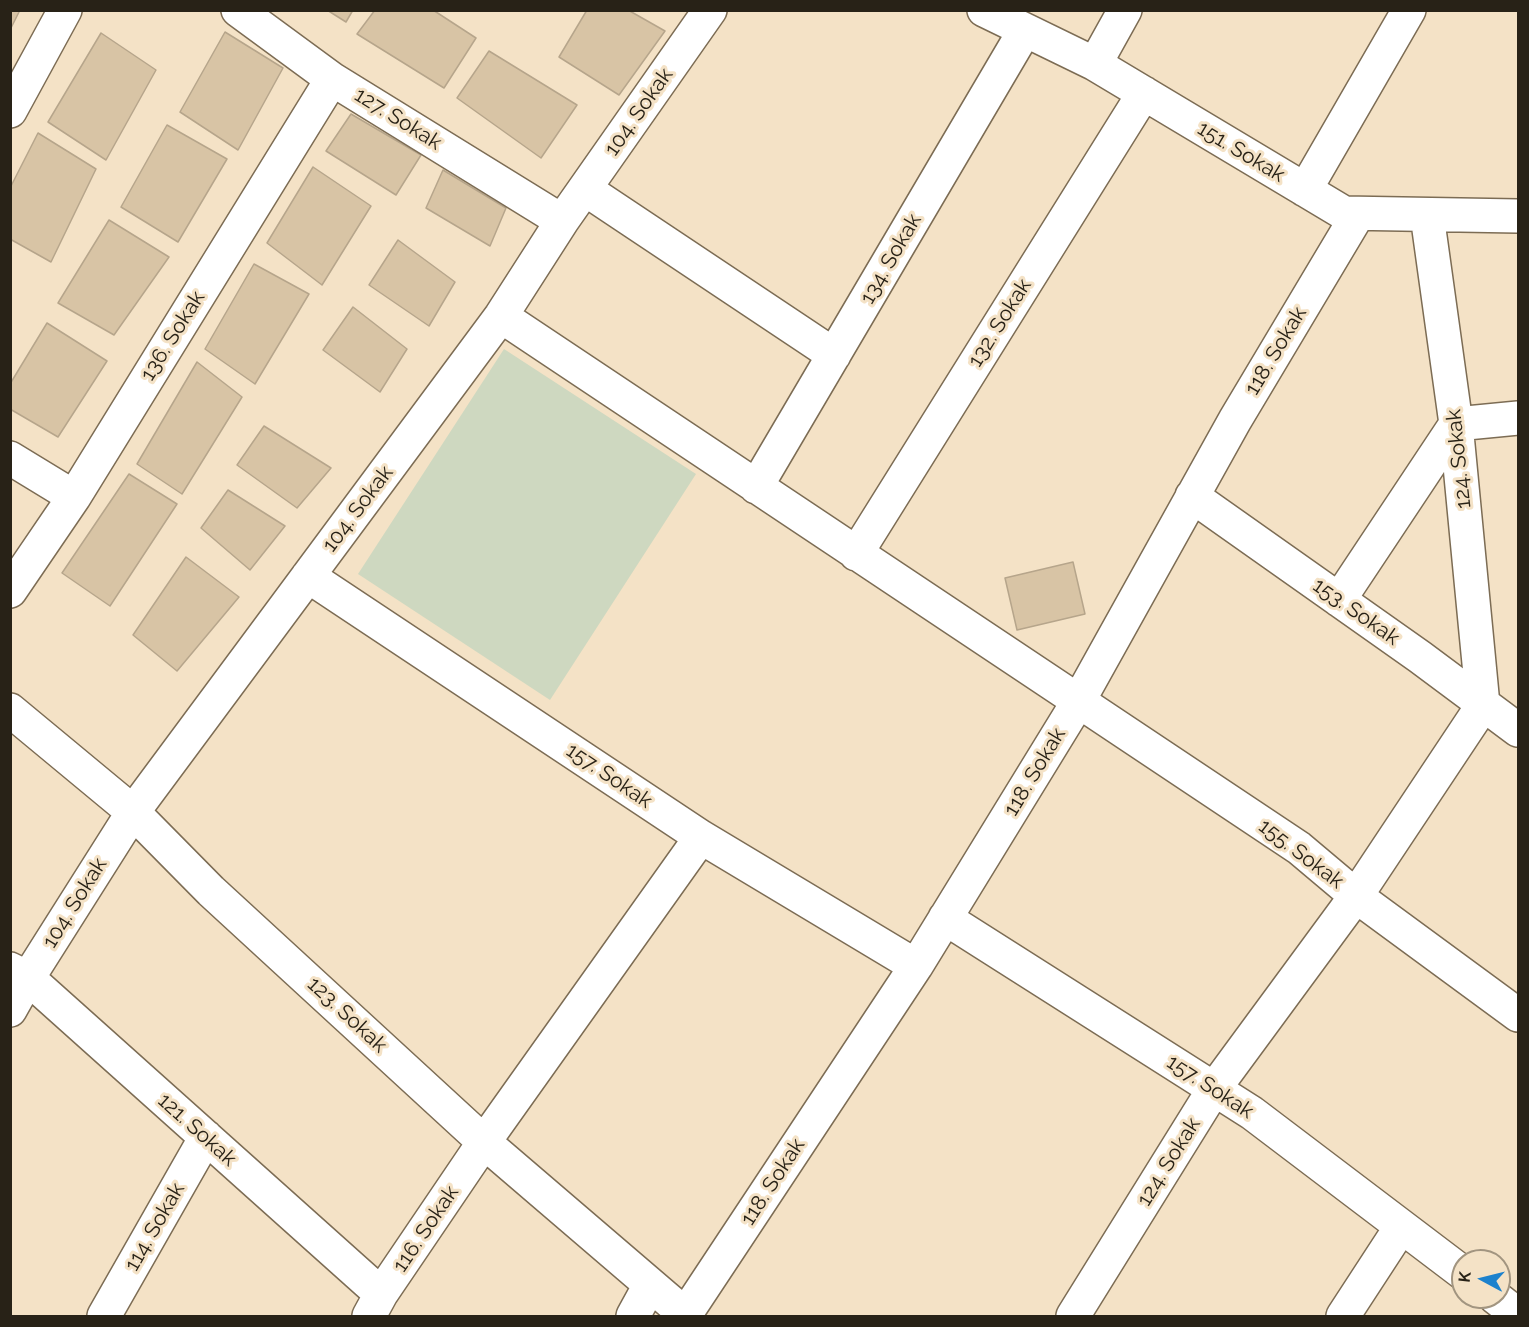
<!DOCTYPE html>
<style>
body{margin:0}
#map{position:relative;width:1529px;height:1327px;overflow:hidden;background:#f4e2c6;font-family:Raleway,sans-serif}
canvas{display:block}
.frame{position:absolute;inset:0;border:12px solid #282217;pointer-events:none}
.north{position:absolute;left:1451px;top:1249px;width:60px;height:60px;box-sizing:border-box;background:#f4e2c6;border:2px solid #a29580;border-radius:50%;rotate:277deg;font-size:16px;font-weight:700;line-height:24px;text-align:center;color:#282217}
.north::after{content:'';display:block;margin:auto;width:21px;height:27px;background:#1d82cd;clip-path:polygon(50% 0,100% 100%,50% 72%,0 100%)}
</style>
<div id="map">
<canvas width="1529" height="1327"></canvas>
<div class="frame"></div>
<div class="north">K</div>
</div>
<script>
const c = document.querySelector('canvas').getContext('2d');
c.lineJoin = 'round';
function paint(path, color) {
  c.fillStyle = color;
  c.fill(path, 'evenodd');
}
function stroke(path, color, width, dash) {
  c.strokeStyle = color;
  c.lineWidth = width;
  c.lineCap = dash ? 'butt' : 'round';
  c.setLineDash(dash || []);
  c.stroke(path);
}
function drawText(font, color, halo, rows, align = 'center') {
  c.font = font + ' Raleway,sans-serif';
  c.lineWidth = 6;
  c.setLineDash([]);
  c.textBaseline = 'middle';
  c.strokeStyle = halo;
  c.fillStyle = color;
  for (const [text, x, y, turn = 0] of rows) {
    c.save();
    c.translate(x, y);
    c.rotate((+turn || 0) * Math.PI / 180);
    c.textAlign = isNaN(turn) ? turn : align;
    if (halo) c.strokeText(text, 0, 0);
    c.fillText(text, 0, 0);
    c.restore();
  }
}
paint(new Path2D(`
 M 504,349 L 696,474 L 550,700 L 358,574 Z`), '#ced8c0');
const building = new Path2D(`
 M 10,10 L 20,10 L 10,30 Z
 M 327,10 L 353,10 L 346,22 Z
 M 375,10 L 433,10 L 476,38 L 444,88 L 357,34 Z
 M 587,10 L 628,10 L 665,31 L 619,95 L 559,57 Z
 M 225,32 L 283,68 L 238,150 L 180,112 Z
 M 101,33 L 156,70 L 106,160 L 48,122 Z
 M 489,51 L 577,105 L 541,158 L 457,98 Z
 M 351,114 L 421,155 L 396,195 L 326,151 Z
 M 167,125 L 227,159 L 178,242 L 121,207 Z
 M 38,133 L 96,169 L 51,262 L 10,239 L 10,188 Z
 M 313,167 L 371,206 L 322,285 L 267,243 Z
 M 443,170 L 506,208 L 490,246 L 426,208 Z
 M 109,220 L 169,257 L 114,335 L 58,303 Z
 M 398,240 L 455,282 L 429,326 L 369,285 Z
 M 254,264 L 309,294 L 255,384 L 205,349 Z
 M 353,307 L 407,349 L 380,392 L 323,350 Z
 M 47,323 L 107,361 L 58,437 L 10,409 L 10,384 Z
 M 197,362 L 242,397 L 182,494 L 137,464 Z
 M 264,426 L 331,468 L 297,508 L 237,465 Z
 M 129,474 L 177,504 L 110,606 L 62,573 Z
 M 228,490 L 285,526 L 250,570 L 201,528 Z
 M 186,557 L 239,597 L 177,671 L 133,635 Z
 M 1073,562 L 1085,614 L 1017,630 L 1005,578 Z`);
paint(building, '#d8c4a5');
stroke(building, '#b6a58b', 1.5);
const minor = new Path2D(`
 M 238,10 L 332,79 L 562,221
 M 984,10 L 1095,64 L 1344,213 L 1518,216
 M 1095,64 L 1125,10
 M 10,111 L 65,10
 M 585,189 L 834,355
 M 1305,190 L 1409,10
 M 501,316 L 1299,848 L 1356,896 L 1518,1015
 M 1456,424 L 1518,418
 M 10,458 L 74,497
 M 756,487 L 1025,30
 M 1192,496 L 1420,657 L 1518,730
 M 856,554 L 1144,93
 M 308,576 L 701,837 L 916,966
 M 10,591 L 74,497 L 332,79
 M 1339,600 L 1456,424
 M 10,710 L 133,812 L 211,891 L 484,1142 L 687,1316
 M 945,918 L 1252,1113 L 1463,1273
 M 10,969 L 28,978 L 381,1294
 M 10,1010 L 28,978 L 133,812 L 501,316 L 562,221 L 710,10
 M 1495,1297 L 1518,1315
 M 685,1315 L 916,966 L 1078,702 L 1235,420 L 1358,214
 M 104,1316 L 206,1137
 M 369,1316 L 381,1294 L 484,1142 L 701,837
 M 633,1316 L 650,1285
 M 1073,1316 L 1214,1089 L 1356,896 L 1483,705 L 1456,424 L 1427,215
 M 1343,1316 L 1401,1227`);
stroke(minor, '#7c6c54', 36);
stroke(minor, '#fff', 33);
drawText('21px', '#282217', '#f4e2c6', [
 ["104. Sokak",639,112,-55],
 ["127. Sokak",398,119,32],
 ["151. Sokak",1241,152,31],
 ["134. Sokak",891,259,-60],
 ["132. Sokak",1000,323,-58],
 ["136. Sokak",173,336,-58],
 ["118. Sokak",1276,351,-59],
 ["124. Sokak",1459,459,-96],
 ["104. Sokak",358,509,-53],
 ["153. Sokak",1356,612,35],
 ["118. Sokak",1035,772,-59],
 ["157. Sokak",609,776,34],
 ["155. Sokak",1301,854,37],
 ["104. Sokak",75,903,-58],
 ["123. Sokak",347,1015,43],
 ["157. Sokak",1210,1087,33],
 ["121. Sokak",197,1130,42],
 ["124. Sokak",1169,1162,-58],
 ["118. Sokak",773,1182,-57],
 ["114. Sokak",155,1227,-60],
 ["116. Sokak",426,1229,-56]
]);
</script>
